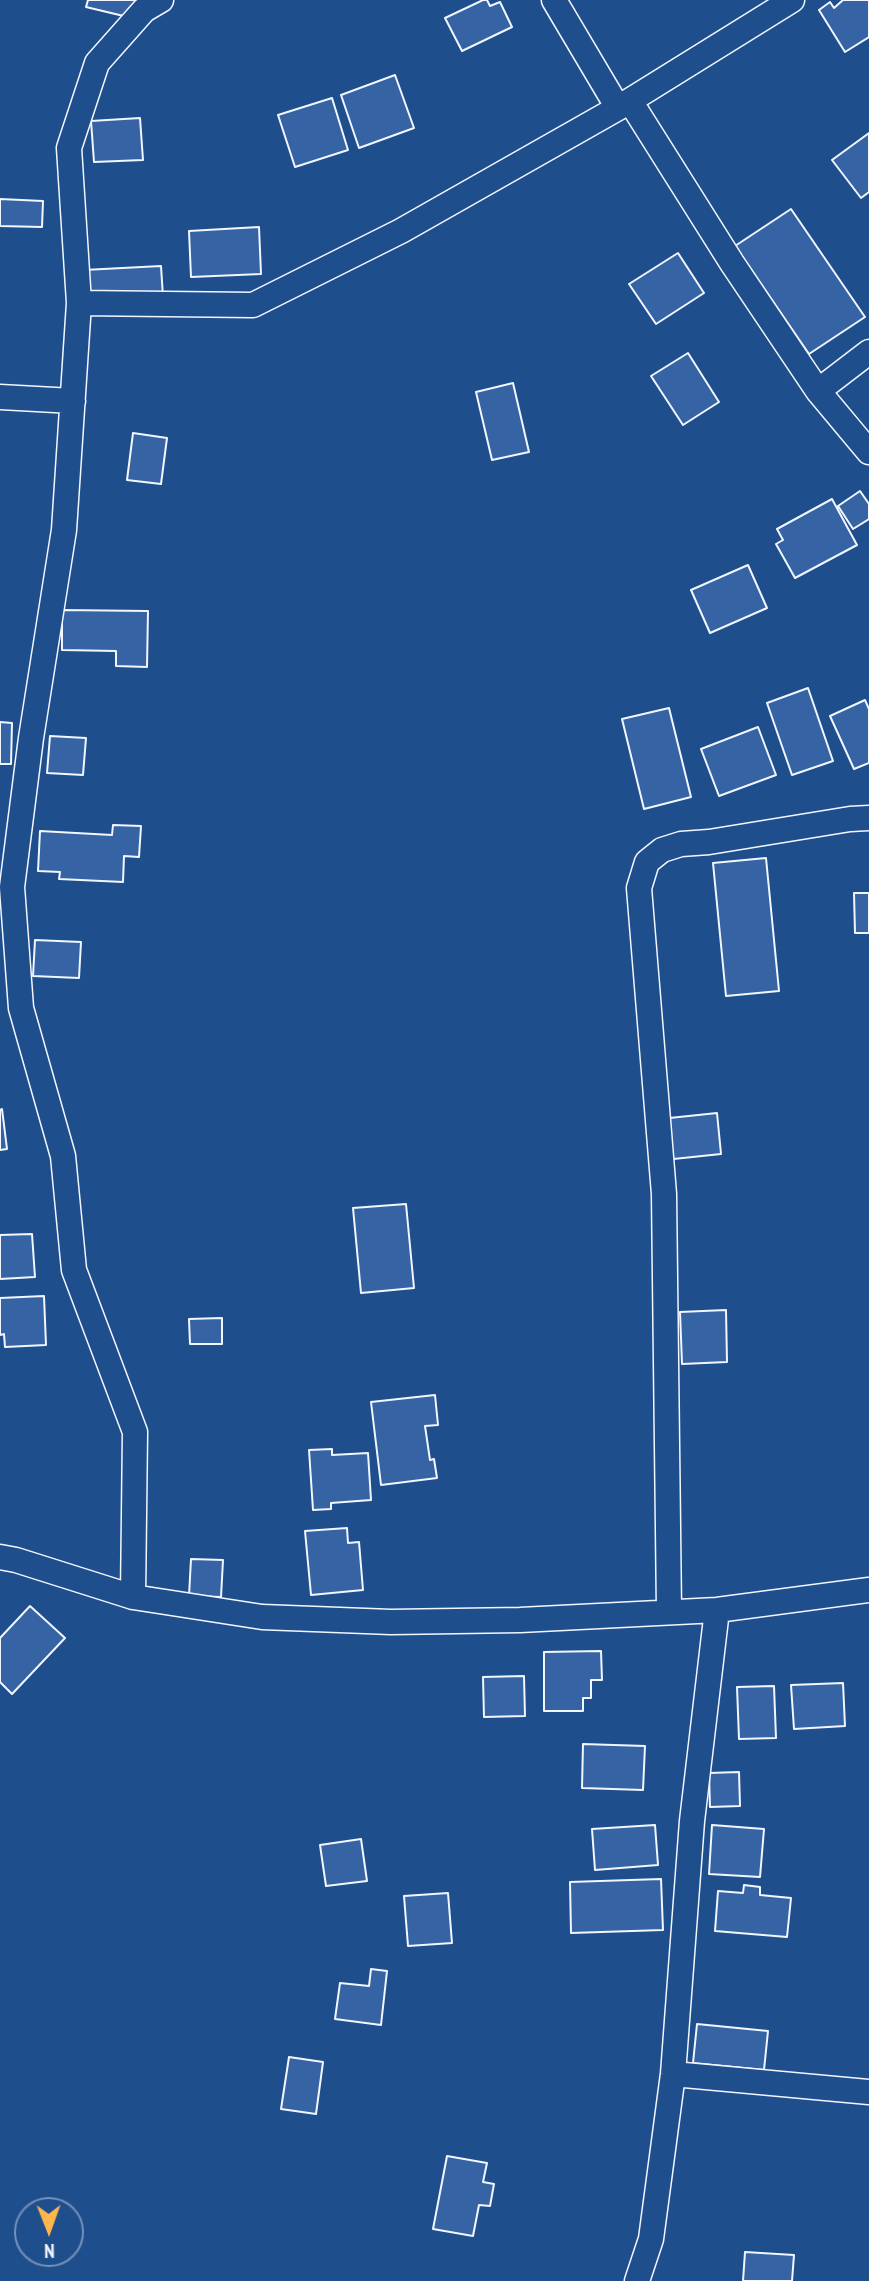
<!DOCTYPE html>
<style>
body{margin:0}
#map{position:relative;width:869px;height:2281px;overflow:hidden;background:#1f4e8c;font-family:"PT Sans Narrow",sans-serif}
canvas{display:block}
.north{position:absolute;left:14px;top:2197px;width:70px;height:70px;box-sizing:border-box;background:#1f4e8c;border:2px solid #7391ba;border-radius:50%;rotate:179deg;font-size:19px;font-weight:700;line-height:28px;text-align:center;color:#f2f6ff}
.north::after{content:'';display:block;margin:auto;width:24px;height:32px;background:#ffb74d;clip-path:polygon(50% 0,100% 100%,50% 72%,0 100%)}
</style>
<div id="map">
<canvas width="869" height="2281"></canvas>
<div class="north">N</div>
</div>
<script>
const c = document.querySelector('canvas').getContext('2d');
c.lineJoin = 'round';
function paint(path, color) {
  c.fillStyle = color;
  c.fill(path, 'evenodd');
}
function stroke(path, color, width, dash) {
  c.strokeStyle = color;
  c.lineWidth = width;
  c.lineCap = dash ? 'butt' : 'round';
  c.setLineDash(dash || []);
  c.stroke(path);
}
const building = new Path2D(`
 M 88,0 L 137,0 L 132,18 L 86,7 Z
 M 483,0 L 487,0 L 490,6 L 500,2 L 512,27 L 462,51 L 445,18 Z
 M 843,0 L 869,0 L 869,37 L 845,52 L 819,10 L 830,2 L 834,8 Z
 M 395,75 L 414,128 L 359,148 L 341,95 Z
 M 332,98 L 348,150 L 295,167 L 278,115 Z
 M 140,118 L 143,160 L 94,162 L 91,121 Z
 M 869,133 L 869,192 L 861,198 L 832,160 Z
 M 0,199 L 43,201 L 42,227 L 0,226 Z
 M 791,209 L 865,317 L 809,354 L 735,246 Z
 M 259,227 L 261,274 L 191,277 L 189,231 Z
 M 678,253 L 704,293 L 656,324 L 629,284 Z
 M 161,266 L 163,297 L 85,301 L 84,270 Z
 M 688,353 L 719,402 L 683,425 L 651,376 Z
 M 513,383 L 529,452 L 492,460 L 476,392 Z
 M 133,433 L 167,438 L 161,484 L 127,480 Z
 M 860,491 L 869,504 L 869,519 L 853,529 L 838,506 Z
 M 832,499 L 857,545 L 795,578 L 776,544 L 783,540 L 777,529 Z
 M 748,565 L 767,608 L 710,633 L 691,590 Z
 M 62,610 L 148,611 L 147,667 L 116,666 L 116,651 L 62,650 Z
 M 808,688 L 833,761 L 792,775 L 767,703 Z
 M 865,700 L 869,709 L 869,763 L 854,769 L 830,716 Z
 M 669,708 L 691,797 L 644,809 L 622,719 Z
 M 0,722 L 12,723 L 11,764 L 0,764 Z
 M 758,727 L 776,775 L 719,796 L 701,749 Z
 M 50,736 L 86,738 L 83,775 L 47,773 Z
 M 113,825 L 141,826 L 139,857 L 124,856 L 123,882 L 59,879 L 60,872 L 38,871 L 40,831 L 112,835 Z
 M 766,858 L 779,991 L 726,996 L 713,863 Z
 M 854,893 L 869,893 L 869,933 L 855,933 Z
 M 35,940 L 81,942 L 79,978 L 33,976 Z
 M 2,1109 L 7,1149 L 0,1150 L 0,1110 Z
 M 717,1113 L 721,1154 L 664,1160 L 660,1119 Z
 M 406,1204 L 414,1288 L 361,1293 L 353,1208 Z
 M 32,1234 L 35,1277 L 0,1279 L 0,1235 Z
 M 44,1296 L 46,1345 L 5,1347 L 4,1334 L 0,1335 L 0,1298 Z
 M 726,1310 L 727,1362 L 682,1364 L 680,1312 Z
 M 222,1318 L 222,1344 L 190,1344 L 189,1319 Z
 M 435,1395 L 438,1425 L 425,1426 L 430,1460 L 434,1459 L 437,1478 L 381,1485 L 371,1402 Z
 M 332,1449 L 332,1455 L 368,1453 L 371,1500 L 331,1503 L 331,1509 L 313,1510 L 309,1450 Z
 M 347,1528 L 348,1543 L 359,1542 L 363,1590 L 311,1595 L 305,1531 Z
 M 191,1559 L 223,1560 L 221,1597 L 189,1596 Z
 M 30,1606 L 65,1638 L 12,1694 L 0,1682 L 0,1638 Z
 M 601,1651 L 602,1680 L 591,1680 L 591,1698 L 583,1698 L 583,1711 L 544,1711 L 544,1652 Z
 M 524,1676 L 525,1716 L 484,1717 L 483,1677 Z
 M 843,1683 L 845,1726 L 794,1729 L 791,1685 Z
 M 774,1686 L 776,1738 L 739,1739 L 737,1687 Z
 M 583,1744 L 645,1746 L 643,1790 L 582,1788 Z
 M 739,1772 L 740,1806 L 710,1807 L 709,1773 Z
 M 655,1825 L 658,1865 L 595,1870 L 592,1829 Z
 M 712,1825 L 764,1829 L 760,1877 L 709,1874 Z
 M 361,1839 L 367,1881 L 326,1886 L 320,1845 Z
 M 661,1879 L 663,1930 L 571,1933 L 570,1882 Z
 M 744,1885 L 760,1887 L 760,1895 L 791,1898 L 787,1937 L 715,1931 L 718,1891 L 743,1893 Z
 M 448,1893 L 452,1943 L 408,1946 L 404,1896 Z
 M 371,1969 L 387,1971 L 381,2025 L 335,2019 L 340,1983 L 369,1986 Z
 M 697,2024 L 768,2031 L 764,2070 L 693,2063 Z
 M 289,2057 L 323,2062 L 316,2114 L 281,2109 Z
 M 447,2156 L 487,2163 L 483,2182 L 494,2184 L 490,2206 L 479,2205 L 473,2236 L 433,2229 Z
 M 745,2252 L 794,2255 L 792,2281 L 743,2281 Z`);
paint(building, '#3563a3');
stroke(building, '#f2f6ff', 2);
const minor = new Path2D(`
 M 554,0 L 618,108
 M 630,101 L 732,263 L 818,391 L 869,452
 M 79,303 L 253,305 L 401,231 L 618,108 L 792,0
 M 818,391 L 869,352
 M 0,397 L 73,401
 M 0,1557 L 16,1560 L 133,1597 L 262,1617 L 391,1622 L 520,1620 L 717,1610 L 869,1590
 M 133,1597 L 135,1432 L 74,1270 L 63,1156 L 21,1008 L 12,887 L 31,738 L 64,530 L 79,303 L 69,148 L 97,63 L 144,10 L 161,0
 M 669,1612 L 664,1194 L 639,888 L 647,862 L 662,850 L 681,844 L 709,842 L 850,819 L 869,818
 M 673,2074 L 869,2092
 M 637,2281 L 651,2239 L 673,2074 L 692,1821 L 717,1610`);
stroke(minor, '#f2f6ff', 27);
stroke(minor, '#1f4e8c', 24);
</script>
